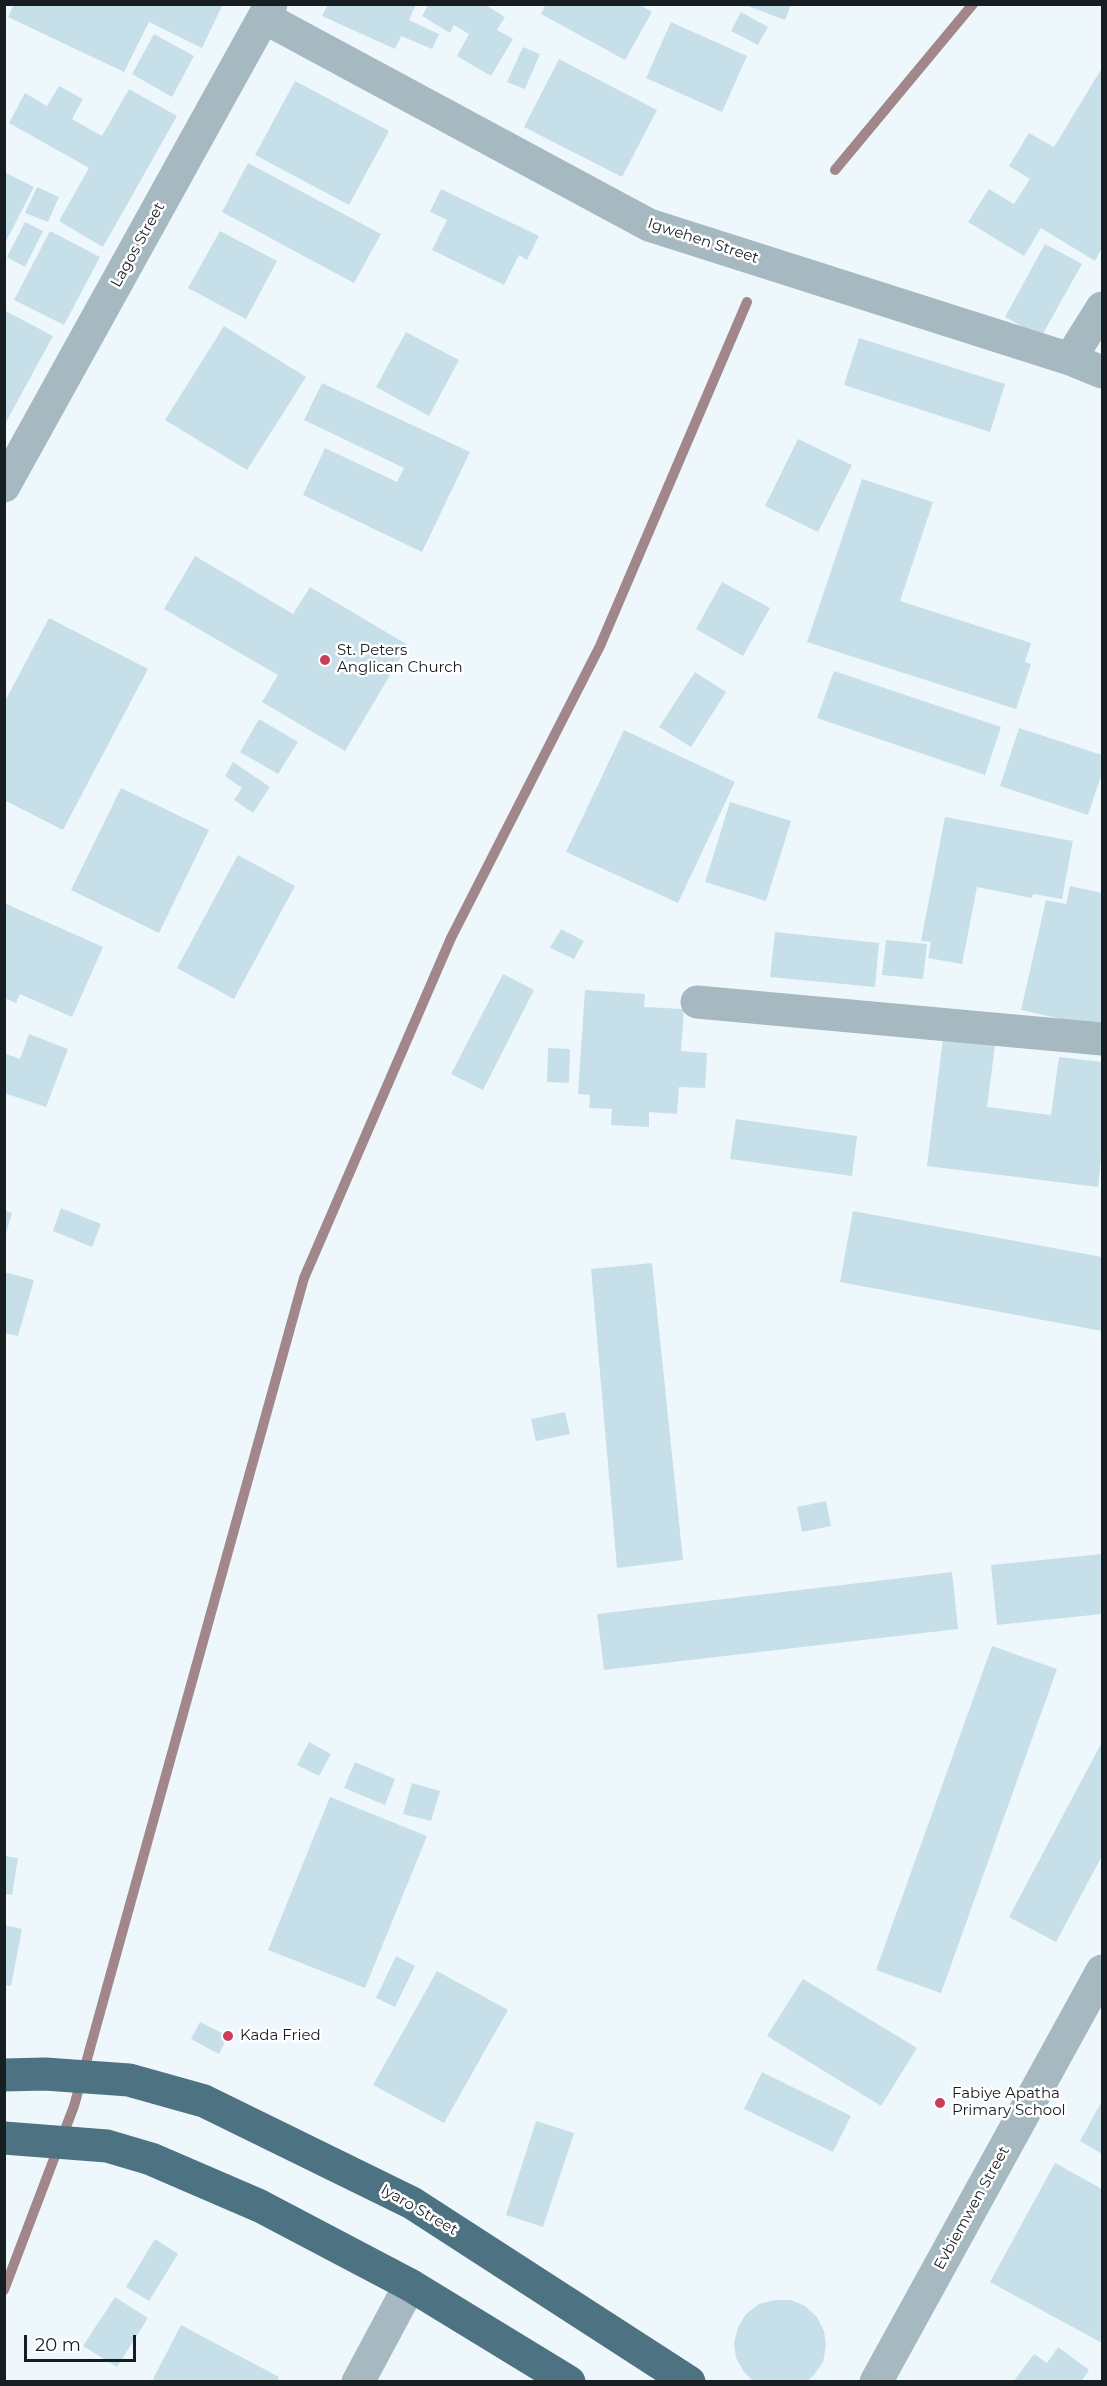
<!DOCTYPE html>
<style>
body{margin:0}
#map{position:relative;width:1107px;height:2386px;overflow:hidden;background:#eef8fc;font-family:Montserrat,sans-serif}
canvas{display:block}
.frame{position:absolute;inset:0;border:6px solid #161e22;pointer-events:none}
.scale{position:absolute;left:24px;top:2335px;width:112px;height:27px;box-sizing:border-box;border:3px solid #161e22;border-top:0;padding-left:8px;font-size:18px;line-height:21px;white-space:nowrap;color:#161e22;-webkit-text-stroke:4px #fff;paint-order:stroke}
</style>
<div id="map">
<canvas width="1107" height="2386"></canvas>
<div class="frame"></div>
<div class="scale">20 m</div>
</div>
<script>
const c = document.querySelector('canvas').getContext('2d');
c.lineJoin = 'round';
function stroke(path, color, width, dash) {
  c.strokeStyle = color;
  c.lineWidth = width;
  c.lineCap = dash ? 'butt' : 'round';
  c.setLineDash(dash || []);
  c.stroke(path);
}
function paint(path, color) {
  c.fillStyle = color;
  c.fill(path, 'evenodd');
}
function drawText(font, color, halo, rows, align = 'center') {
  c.font = font + ' Montserrat,sans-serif';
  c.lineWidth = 5;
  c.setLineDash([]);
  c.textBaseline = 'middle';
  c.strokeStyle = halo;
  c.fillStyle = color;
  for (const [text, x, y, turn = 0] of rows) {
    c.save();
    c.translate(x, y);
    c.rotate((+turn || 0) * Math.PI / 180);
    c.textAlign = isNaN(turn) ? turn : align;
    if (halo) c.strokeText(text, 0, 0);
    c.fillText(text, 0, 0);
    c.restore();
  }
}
stroke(new Path2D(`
 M 835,170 L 973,4
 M 4,2290 L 74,2106 L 304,1278 L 451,938 L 600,646 L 747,302`), '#a2878a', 10);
paint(new Path2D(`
 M 14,4 L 223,4 L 202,48 L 149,22 L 124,72 L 8,17 Z
 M 328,4 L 416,4 L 409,20 L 439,34 L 432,49 L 401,36 L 395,49 L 322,16 Z
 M 429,4 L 484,4 L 505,17 L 497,30 L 513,39 L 491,76 L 457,56 L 469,34 L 454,25 L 450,33 L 422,16 Z
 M 546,4 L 638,4 L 652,12 L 625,60 L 541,14 Z
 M 745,5 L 791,5 L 785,20 Z
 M 741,12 L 768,27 L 758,45 L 731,31 Z
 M 671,22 L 747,56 L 722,112 L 646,78 Z
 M 154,34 L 194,56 L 172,97 L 132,74 Z
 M 523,47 L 540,54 L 525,89 L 507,82 Z
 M 559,59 L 657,110 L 622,177 L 524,127 Z
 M 1102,68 L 1102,248 L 1095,261 L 1041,228 L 1024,256 L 968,222 L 989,189 L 1014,204 L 1030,179 L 1009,166 L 1029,133 L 1054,147 Z
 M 295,81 L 389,131 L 349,205 L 255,155 Z
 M 59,86 L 83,99 L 72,119 L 102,136 L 129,89 L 177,116 L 103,247 L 59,221 L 89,168 L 9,123 L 25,93 L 47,106 Z
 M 248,163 L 381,234 L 354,283 L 222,212 Z
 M 4,172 L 34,187 L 4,245 Z
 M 37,187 L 59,197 L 48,222 L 25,213 Z
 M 441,189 L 539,236 L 527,260 L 519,255 L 504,285 L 432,250 L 447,220 L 430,212 Z
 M 25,222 L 43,231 L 25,267 L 7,257 Z
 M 50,231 L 100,257 L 64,325 L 14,300 Z
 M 220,231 L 277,261 L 246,319 L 188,288 Z
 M 1045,244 L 1082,264 L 1041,337 L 1005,317 Z
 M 4,310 L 53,336 L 4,426 Z
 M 224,326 L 306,377 L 247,470 L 165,420 Z
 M 406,332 L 459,360 L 429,416 L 376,387 Z
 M 859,338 L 1005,384 L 990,432 L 844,385 Z
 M 322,383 L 470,452 L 422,552 L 303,495 L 325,448 L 397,482 L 404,468 L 304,420 Z
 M 798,439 L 852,465 L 818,532 L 765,506 Z
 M 862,479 L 933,502 L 900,601 L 1031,643 L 1025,662 L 1031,664 L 1016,709 L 807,642 Z
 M 195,556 L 293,614 L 310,587 L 408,645 L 345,751 L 262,702 L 278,675 L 164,609 Z
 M 722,582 L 770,608 L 743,656 L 696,629 Z
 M 49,618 L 148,669 L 63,830 L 4,800 L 4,703 Z
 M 834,671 L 1001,727 L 985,775 L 817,718 Z
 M 695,672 L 726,692 L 691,747 L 659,727 Z
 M 259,719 L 298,742 L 278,774 L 240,752 Z
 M 1019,728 L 1102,755 L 1102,773 L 1088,815 L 1000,786 Z
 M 624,730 L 735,782 L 678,903 L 566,852 Z
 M 233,762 L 270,787 L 253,813 L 234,800 L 242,788 L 225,776 Z
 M 121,788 L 209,830 L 159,933 L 71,890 Z
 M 730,802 L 791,821 L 766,901 L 705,882 Z
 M 945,817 L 1073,841 L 1062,899 L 1033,894 L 1032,898 L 977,887 L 962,964 L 928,958 L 931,942 L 921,941 Z
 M 238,855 L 295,886 L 234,999 L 177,968 Z
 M 1070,886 L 1102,893 L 1102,1028 L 1021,1010 L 1046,900 L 1066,904 Z
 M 4,903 L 103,947 L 72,1017 L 20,994 L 16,1003 L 4,998 Z
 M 561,929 L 584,941 L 574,959 L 550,948 Z
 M 775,932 L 879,943 L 875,987 L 770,977 Z
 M 886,940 L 927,944 L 923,979 L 882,975 Z
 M 503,974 L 534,990 L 483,1090 L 451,1074 Z
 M 585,990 L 645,994 L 644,1007 L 684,1009 L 681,1051 L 707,1053 L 705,1088 L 679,1087 L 677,1114 L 649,1112 L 649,1127 L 611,1125 L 612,1109 L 589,1108 L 590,1095 L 578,1094 Z
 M 29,1034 L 68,1049 L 46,1107 L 4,1093 L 4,1053 L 20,1059 Z
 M 943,1039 L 995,1045 L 987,1107 L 1051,1115 L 1059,1057 L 1102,1062 L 1102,1149 L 1098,1187 L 927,1166 Z
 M 548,1048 L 570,1049 L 569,1083 L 547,1082 Z
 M 736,1119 L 857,1136 L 852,1176 L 730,1159 Z
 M 61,1208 L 101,1224 L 92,1247 L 53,1231 Z
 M 4,1210 L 12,1213 L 5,1237 L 4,1237 Z
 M 853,1211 L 1102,1257 L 1102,1331 L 840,1282 Z
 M 652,1263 L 683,1560 L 617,1568 L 591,1269 Z
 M 4,1272 L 34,1280 L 18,1336 L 4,1333 Z
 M 565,1412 L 570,1434 L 536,1441 L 531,1419 Z
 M 826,1501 L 831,1526 L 802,1532 L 797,1507 Z
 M 1102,1554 L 1102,1614 L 997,1625 L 991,1565 Z
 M 952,1572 L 958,1629 L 604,1670 L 597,1614 Z
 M 992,1646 L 1057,1669 L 941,1993 L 876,1970 Z
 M 309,1742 L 331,1754 L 319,1776 L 297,1765 Z
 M 1102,1742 L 1102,1856 L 1056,1942 L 1009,1917 Z
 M 355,1762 L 395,1779 L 385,1805 L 344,1788 Z
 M 412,1783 L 440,1791 L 431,1821 L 403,1814 Z
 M 330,1797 L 427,1836 L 365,1988 L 268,1950 Z
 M 4,1856 L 18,1858 L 12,1895 L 4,1894 Z
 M 4,1925 L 22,1929 L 11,1986 L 4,1985 Z
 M 396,1956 L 415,1966 L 395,2007 L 376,1998 Z
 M 437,1971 L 508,2010 L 444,2123 L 373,2085 Z
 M 803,1979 L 917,2048 L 881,2106 L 767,2036 Z
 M 200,2022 L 228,2036 L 219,2054 L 191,2039 Z
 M 762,2072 L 851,2116 L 833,2152 L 744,2109 Z
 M 1102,2101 L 1102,2154 L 1080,2141 Z
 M 536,2121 L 574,2133 L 543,2227 L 506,2215 Z
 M 1055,2163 L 1102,2189 L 1102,2343 L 990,2282 Z
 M 155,2239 L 178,2254 L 149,2301 L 126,2287 Z
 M 115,2297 L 148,2318 L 117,2367 L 83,2346 Z
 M 775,2300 L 791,2300 L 805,2306 L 817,2317 L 824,2331 L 826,2346 L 823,2362 L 814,2375 L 806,2382 L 754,2382 L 744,2372 L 736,2358 L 734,2343 L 738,2327 L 746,2314 L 759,2304 Z
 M 181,2325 L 279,2377 L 276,2382 L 158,2382 L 153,2379 Z
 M 1058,2347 L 1089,2370 L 1081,2382 L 1013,2382 L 1034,2354 L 1047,2363 Z`), '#c7dfe9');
stroke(new Path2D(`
 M 265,18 L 649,225 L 1070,359 L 1102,372
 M 1070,359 L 1102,308
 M 4,486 L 271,4
 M 697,1002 L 1102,1039
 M 358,2382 L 410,2285
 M 876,2382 L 1102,1971`), '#a7b9c0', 33);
stroke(new Path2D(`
 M 4,2075 L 45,2074 L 129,2080 L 204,2101 L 412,2203 L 689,2382
 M 4,2138 L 107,2146 L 151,2159 L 260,2206 L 410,2285 L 569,2382`), '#4d7281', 33);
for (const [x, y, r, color] of [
 [325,660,6,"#cd3d59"],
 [228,2036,6,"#cd3d59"],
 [940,2103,6,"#cd3d59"]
]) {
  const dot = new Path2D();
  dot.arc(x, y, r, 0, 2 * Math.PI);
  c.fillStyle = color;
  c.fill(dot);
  stroke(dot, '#fff', 2);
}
drawText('15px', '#161e22', '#fff', [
 ["Igwehen Street",703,241,18],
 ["Lagos Street",138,245,-61],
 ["Evbiemwen Street",972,2208,-61],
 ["Iyaro Street",419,2210,30]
]);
drawText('15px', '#161e22', '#fff', [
 ["St. Peters",337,651],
 ["Anglican Church",337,668],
 ["Kada Fried",240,2036],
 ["Fabiye Apatha",952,2094],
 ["Primary School",952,2111]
], 'left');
</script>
